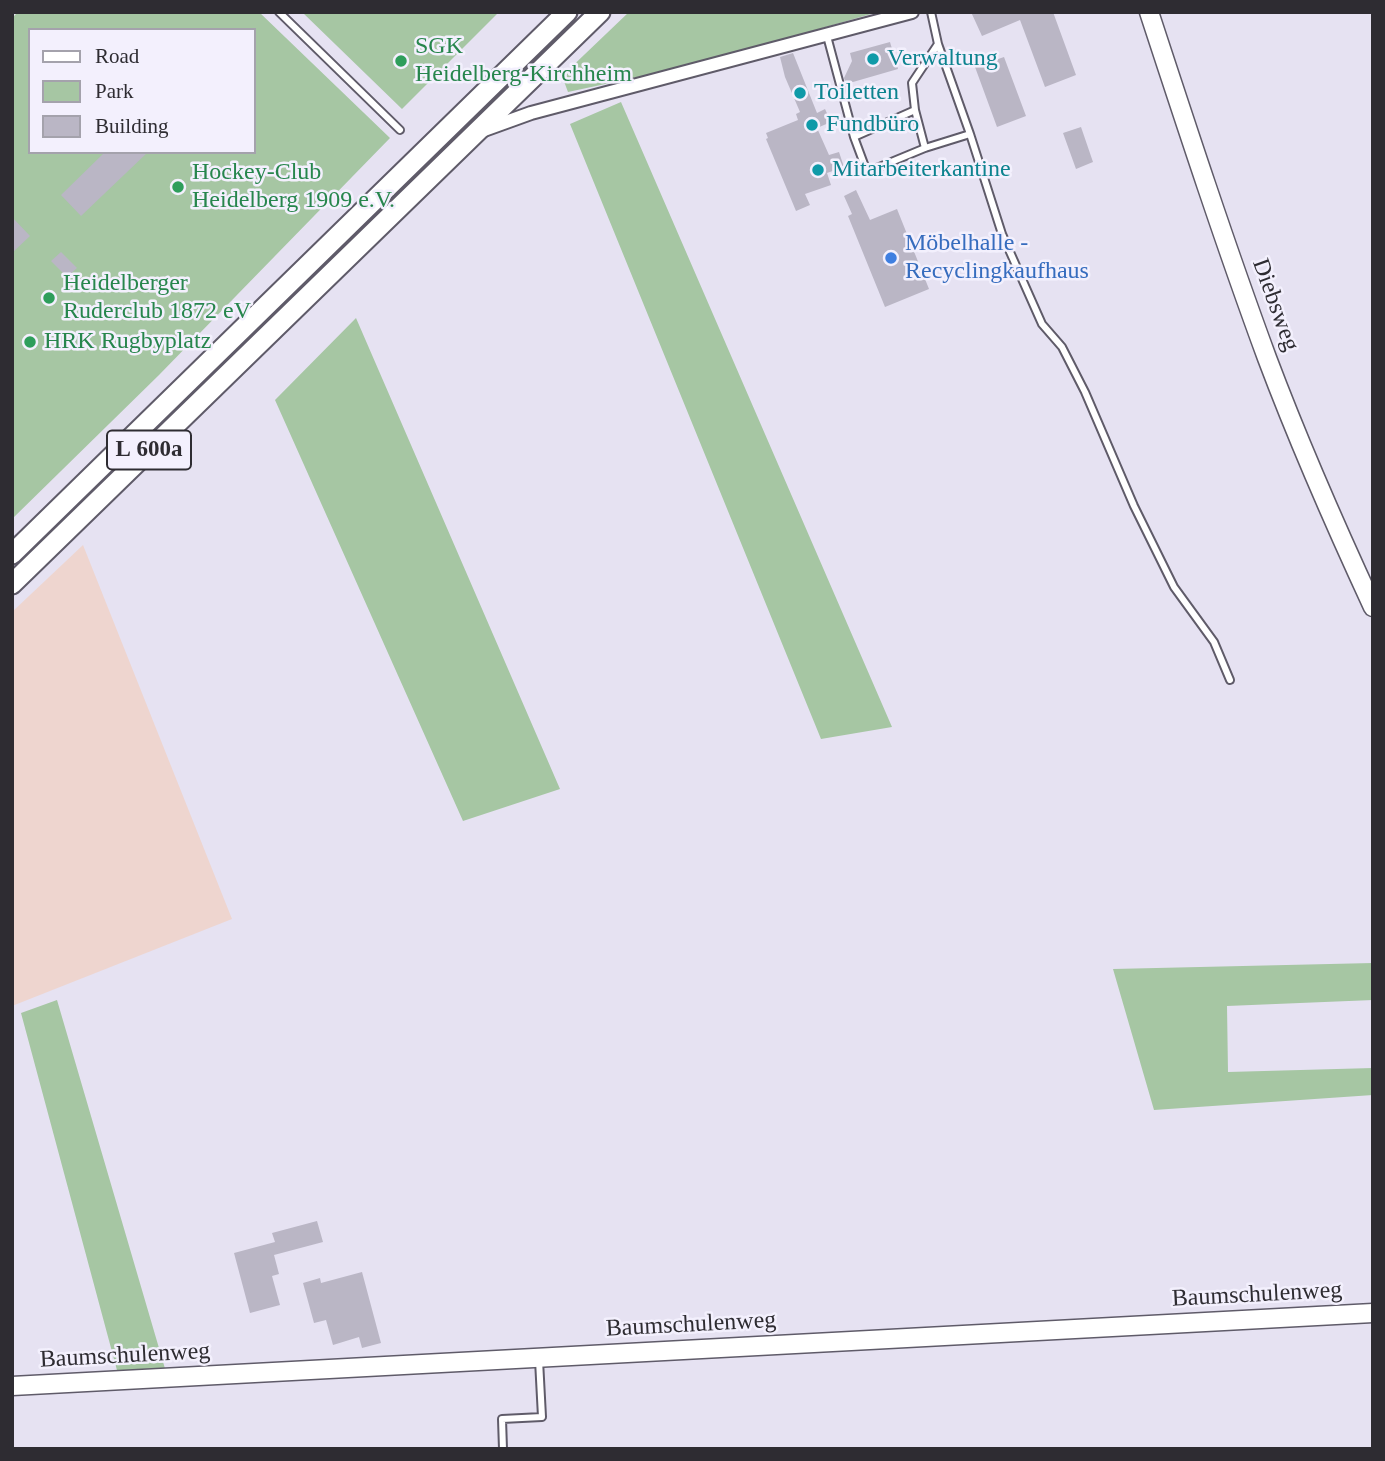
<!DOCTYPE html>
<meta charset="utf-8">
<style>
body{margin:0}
#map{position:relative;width:1385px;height:1461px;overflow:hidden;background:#e6e2f2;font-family:Georgia,serif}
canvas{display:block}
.frame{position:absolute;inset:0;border:14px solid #2e2c32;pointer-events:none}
.legend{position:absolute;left:28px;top:28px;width:228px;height:126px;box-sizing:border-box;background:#f3f0fd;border:2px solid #a4a2ac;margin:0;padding:9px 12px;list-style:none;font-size:21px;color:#2e2c32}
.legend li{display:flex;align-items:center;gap:14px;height:35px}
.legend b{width:35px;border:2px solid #a4a2ac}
</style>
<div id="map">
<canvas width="1385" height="1461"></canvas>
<div class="frame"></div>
<ul class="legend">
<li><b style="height:9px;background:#fff"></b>Road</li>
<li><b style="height:19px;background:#a6c6a3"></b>Park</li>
<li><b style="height:19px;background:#bab6c5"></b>Building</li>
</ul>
</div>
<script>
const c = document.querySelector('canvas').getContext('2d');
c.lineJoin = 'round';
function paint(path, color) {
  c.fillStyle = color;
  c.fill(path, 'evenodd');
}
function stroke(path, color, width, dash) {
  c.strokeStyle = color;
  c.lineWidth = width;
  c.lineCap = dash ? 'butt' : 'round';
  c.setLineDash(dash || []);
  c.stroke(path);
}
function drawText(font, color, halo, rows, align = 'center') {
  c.font = font + ' Georgia,serif';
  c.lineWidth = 5;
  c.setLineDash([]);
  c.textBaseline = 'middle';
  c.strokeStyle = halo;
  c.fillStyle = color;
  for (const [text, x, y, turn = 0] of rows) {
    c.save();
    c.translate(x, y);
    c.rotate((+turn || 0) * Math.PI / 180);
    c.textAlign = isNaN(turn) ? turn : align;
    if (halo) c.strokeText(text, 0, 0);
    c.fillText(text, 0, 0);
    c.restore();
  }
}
paint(new Path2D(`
 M 83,545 L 232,919 L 12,1006 L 12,612 Z`), '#eed5cf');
paint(new Path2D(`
 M 18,12 L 259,12 L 390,138 L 159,375 L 12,519 L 12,18 ZM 30,30 L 254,30 L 254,152 L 30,152 Z
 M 302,12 L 499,12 L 402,109 Z
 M 629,12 L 878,12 L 694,65 L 568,92 L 562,76 Z
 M 621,102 L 892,727 L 821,739 L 570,124 Z
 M 356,318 L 560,789 L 463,821 L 275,400 Z
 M 1373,963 L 1373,1000 L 1227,1006 L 1228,1072 L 1373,1068 L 1373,1095 L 1154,1110 L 1113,969 Z
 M 57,1000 L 166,1372 L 118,1374 L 21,1013 Z`), '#a6c6a3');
paint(new Path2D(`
 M 971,12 L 1053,12 L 1076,75 L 1045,87 L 1020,20 L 982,36 Z
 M 890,42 L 898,69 L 846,84 L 844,78 L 852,61 L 850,53 Z
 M 793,53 L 817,113 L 825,109 L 831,122 L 817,128 L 829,155 L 839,152 L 844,167 L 827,173 L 831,185 L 805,194 L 810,205 L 796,211 L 766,139 L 768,138 L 766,133 L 798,120 L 796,114 L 800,112 L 785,77 L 780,57 Z
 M 1004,57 L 1026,116 L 997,127 L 975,67 Z
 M 1081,127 L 1093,162 L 1076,169 L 1063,133 Z
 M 105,152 L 148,152 L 81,216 L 61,195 Z
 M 856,190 L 870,220 L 897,209 L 929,289 L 885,307 L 848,216 L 852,214 L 844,196 Z
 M 12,217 L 30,236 L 12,253 Z
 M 61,252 L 77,268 L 67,277 L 51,261 Z
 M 317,1221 L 323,1242 L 274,1255 L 279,1274 L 272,1276 L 280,1305 L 250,1313 L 234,1253 L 275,1242 L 272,1233 Z
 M 362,1272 L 381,1343 L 362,1348 L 359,1337 L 333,1345 L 326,1320 L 314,1323 L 303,1283 L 320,1278 L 321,1283 Z`), '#bab6c5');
const lane = new Path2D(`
 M 279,12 L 400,130
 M 827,36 L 854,137 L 867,172 L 925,148 L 970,134 L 938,44 L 931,12
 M 970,134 L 1002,234 L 1042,324 L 1062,347 L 1085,392 L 1134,506 L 1174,587 L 1214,642 L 1230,680
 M 854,137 L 915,110
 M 925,148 L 915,110 L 912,83 L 938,44
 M 503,1449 L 502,1419 L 542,1417 L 539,1360`);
const street = new Path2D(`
 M 484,130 L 531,113 L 912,12`);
const secondary = new Path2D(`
 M 1149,12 C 1187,128 1225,244 1267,358 C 1299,443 1335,525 1373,607
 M 12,1386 L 1373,1313`);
const primary = new Path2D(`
 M 12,554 L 567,12
 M 12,584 L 600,12`);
stroke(lane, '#5f5b69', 10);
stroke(street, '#5f5b69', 16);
stroke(secondary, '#5f5b69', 21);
stroke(primary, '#5f5b69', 23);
stroke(lane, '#fff', 6);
stroke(street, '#fff', 12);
stroke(secondary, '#fff', 18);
stroke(primary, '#fff', 19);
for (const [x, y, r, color] of [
 [873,59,7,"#0f9aa8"],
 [401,61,7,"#2e9e5b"],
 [800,93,7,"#0f9aa8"],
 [812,125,7,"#0f9aa8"],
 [818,170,7,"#0f9aa8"],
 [178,187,7,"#2e9e5b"],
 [891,258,7,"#3f7fe0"],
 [49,298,7,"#2e9e5b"],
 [30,342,7,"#2e9e5b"]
]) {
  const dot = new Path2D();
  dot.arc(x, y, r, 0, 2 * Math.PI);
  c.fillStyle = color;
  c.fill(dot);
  stroke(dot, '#f3f0fd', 2.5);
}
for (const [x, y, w] of [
 [149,450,84]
]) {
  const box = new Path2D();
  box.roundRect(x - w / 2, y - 19.5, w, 39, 5);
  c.fillStyle = '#f3f0fd';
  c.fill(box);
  stroke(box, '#2e2c32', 2);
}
drawText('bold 23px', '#2e2c32', null, [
 ["L 600a",149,450]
]);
drawText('24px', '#27864d', '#f3f0fd', [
 ["SGK",415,47],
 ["Heidelberg-Kirchheim",415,75],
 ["Hockey-Club",192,173],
 ["Heidelberg 1909 e.V.",192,201],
 ["Heidelberger",63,284],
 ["Ruderclub 1872 eV",63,312],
 ["HRK Rugbyplatz",44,342]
], 'left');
drawText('24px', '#0d838f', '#f3f0fd', [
 ["Verwaltung",887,59],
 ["Toiletten",814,93],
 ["Fundbüro",826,125],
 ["Mitarbeiterkantine",832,170]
], 'left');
drawText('24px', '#366cbe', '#f3f0fd', [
 ["Möbelhalle -",905,244],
 ["Recyclingkaufhaus",905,272]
], 'left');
drawText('24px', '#2e2c32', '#f3f0fd', [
 ["Diebsweg",1275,305,70],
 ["Baumschulenweg",1257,1295,-3],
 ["Baumschulenweg",691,1325,-3],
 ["Baumschulenweg",125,1356,-3]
]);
</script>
